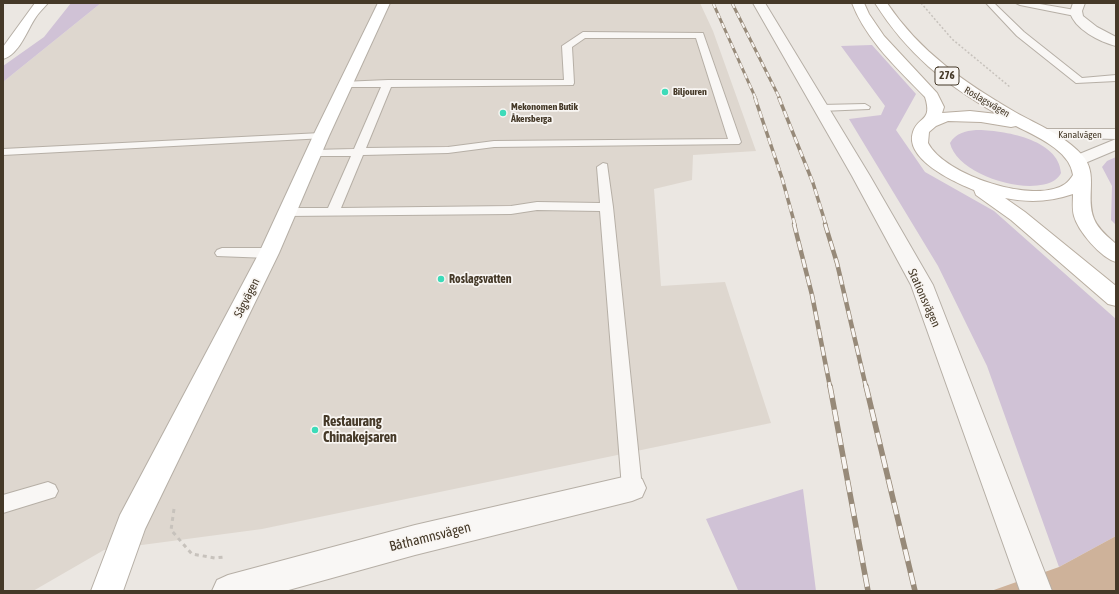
<!DOCTYPE html>
<meta charset="utf-8">
<style>
body{margin:0}
#map{position:relative;width:1119px;height:594px;overflow:hidden;background:#ebe7e2;font-family:"Asap Condensed",sans-serif}
canvas{display:block}
.frame{position:absolute;inset:0;border:4px solid #453928;pointer-events:none}
</style>
<div id="map">
<canvas width="1119" height="594"></canvas>
<div class="frame"></div>
</div>
<script>
const c = document.querySelector('canvas').getContext('2d');
c.lineJoin = 'round';
function paint(path, color) {
  c.fillStyle = color;
  c.fill(path, 'evenodd');
}
function stroke(path, color, width, dash) {
  c.strokeStyle = color;
  c.lineWidth = width;
  c.lineCap = dash ? 'butt' : 'round';
  c.setLineDash(dash || []);
  c.stroke(path);
}
function drawText(font, color, halo, rows, align = 'center') {
  c.font = font + ' "Asap Condensed",sans-serif';
  c.lineWidth = 3.5;
  c.setLineDash([]);
  c.textBaseline = 'middle';
  c.strokeStyle = halo;
  c.fillStyle = color;
  for (const [text, x, y, turn = 0] of rows) {
    c.save();
    c.translate(x, y);
    c.rotate((+turn || 0) * Math.PI / 180);
    c.textAlign = isNaN(turn) ? turn : align;
    if (halo) c.strokeText(text, 0, 0);
    c.fillText(text, 0, 0);
    c.restore();
  }
}
paint(new Path2D(`
 M 101,3 L 700,3 L 713,31 L 756,151 L 693,155 L 692,180 L 654,189 L 661,286 L 725,282 L 771,423 L 262,529 L 104,550 L 33,591 L 3,591 L 3,82 Z`), '#ded7cf');
paint(new Path2D(`
 M 71,3 L 101,3 L 3,82 L 3,66 L 44,37 Z
 M 872,45 L 916,94 L 896,130 L 925,172 L 994,211 L 1116,319 L 1116,536 L 1059,567 L 987,366 L 938,266 L 849,119 L 881,115 L 885,106 L 841,46 Z
 M 976,130 C 1003,130 1059,139 1061,173 C 1060,175 1058,178 1055,180 C 1029,197 957,175 950,143 C 956,133 965,131 976,130 Z
 M 1116,157 L 1116,225 L 1111,220 L 1112,186 L 1102,167 L 1107,161 Z
 M 803,489 L 816,591 L 736,591 L 738,590 L 706,519 Z`), '#d0c2d6');
paint(new Path2D(`
 M 1116,536 L 1116,591 L 991,591 L 1059,567 Z`), '#ceb29a');
const lane = new Path2D(`
 M 986,3 L 994,3 L 1024,32 L 1082,78 L 1116,75 L 1116,81 L 1076,83 L 1017,36 Z
 M 1016,3 L 1034,3 L 1075,10 L 1079,13 L 1075,16 L 1020,5 Z
 M 583,32 L 703,33 L 741,142 L 739,144 L 494,147 L 448,153 L 363,155 L 341,208 L 511,206 L 537,202 L 600,203 L 597,167 L 603,163 L 607,164 L 613,207 L 642,488 L 639,494 L 632,497 L 625,494 L 622,488 L 600,211 L 537,210 L 511,214 L 287,216 L 282,215 L 280,212 L 282,209 L 287,208 L 328,208 L 351,156 L 313,156 L 307,153 L 313,150 L 354,149 L 381,87 L 346,87 L 341,84 L 342,82 L 388,80 L 564,80 L 562,46 ZM 585,38 L 696,38 L 728,139 L 494,141 L 448,147 L 366,148 L 391,87 L 573,85 L 574,83 L 572,47 Z
 M 865,104 L 870,107 L 869,109 L 821,111 L 816,108 L 821,105 Z
 M 321,133 L 327,136 L 325,138 L 3,155 L 3,149 Z
 M 222,248 L 269,248 L 274,250 L 276,253 L 274,256 L 269,258 L 217,256 L 215,253 L 217,250 Z
 M 48,482 L 55,485 L 58,491 L 55,497 L 3,513 L 3,495 Z`);
const street = new Path2D(`
 M 753,3 L 765,3 L 870,176 L 933,285 L 1052,591 L 1020,591 L 911,285 L 852,176 Z
 M 1073,3 L 1085,3 L 1082,11 L 1083,16 L 1097,27 L 1116,37 L 1116,46 C 1100,42 1074,29 1070,12 Z
 M 1045,129 L 1116,129 L 1116,139 L 1039,137 L 1037,134 L 1039,131 Z
 M 1116,139 L 1116,150 L 1078,166 L 1072,165 L 1069,161 L 1072,157 Z
 M 632,475 L 642,479 L 646,488 L 642,497 L 632,501 L 415,555 L 285,591 L 212,591 L 217,580 L 228,575 L 415,525 Z`);
const secondary = new Path2D(`
 M 35,3 L 48,3 C 44,8 39,12 36,17 C 27,30 19,55 3,59 L 3,47 Z
 M 378,3 L 390,3 L 329,136 L 279,253 L 145,529 L 123,591 L 91,591 L 120,515 L 259,253 L 313,136 Z`);
const primary = new Path2D(`
 M 852,3 L 864,3 L 869,14 L 884,36 L 937,93 L 944,107 L 942,113 L 970,111 L 997,114 C 944,83 908,55 875,3 L 887,3 C 920,52 965,83 1015,112 C 1038,125 1064,135 1082,155 C 1099,174 1085,197 1094,219 C 1098,229 1108,237 1116,244 L 1116,262 C 1101,258 1078,231 1074,216 C 1072,209 1073,201 1073,194 C 1050,202 1029,203 1005,198 L 1025,212 L 1116,286 L 1116,306 L 1108,304 L 1011,220 L 976,195 L 974,190 C 954,182 904,159 913,132 C 918,116 933,122 925,97 C 898,69 866,40 852,3 ZM 948,121 L 981,122 L 1011,127 L 1016,126 C 1035,136 1070,150 1073,175 C 1071,178 1068,182 1065,184 C 1035,205 944,175 928,143 L 929,132 L 936,126 Z`);
stroke(lane, '#b6afa6', 2);
stroke(street, '#b6afa6', 2);
stroke(secondary, '#b6afa6', 2);
stroke(primary, '#b8ada0', 2);
stroke(new Path2D(`
 M 921,3 L 952,39 L 1010,87`), '#c7c2bc', 1.5, [2, 2]);
stroke(new Path2D(`
 M 174,509 L 171,530 L 192,554 L 215,558 L 224,557`), '#c7c2bc', 3, [4, 4]);
paint(lane, '#f9f7f5');
paint(street, '#f9f7f5');
paint(secondary, '#fff');
paint(primary, '#fff');
const railFar3 = new Path2D(`
 M 713,3 L 756,99
 M 732,3 L 780,99`);
const railFar2 = new Path2D(`
 M 755,98 L 782,178 L 795,225
 M 779,98 L 813,183 L 826,225`);
const railFar1 = new Path2D(`
 M 794,224 L 812,295 L 830,387
 M 825,224 L 837,263 L 866,387`);
const rail = new Path2D(`
 M 830,386 L 868,591
 M 866,386 L 915,591`);
stroke(railFar3, '#978a79', 3);
stroke(railFar2, '#978a79', 3.5);
stroke(railFar1, '#978a79', 4.5);
stroke(rail, '#978a79', 5.5);
stroke(railFar3, '#f8f5f2', 2, [5.5]);
stroke(railFar2, '#f8f5f2', 2.5, [7]);
stroke(railFar1, '#f8f5f2', 3, [9]);
stroke(rail, '#f8f5f2', 4, [12]);
for (const [x, y, r, color] of [
 [665,92,4,"#3ddbb9"],
 [503,113,4,"#3ddbb9"],
 [441,279,4,"#3ddbb9"],
 [315,430,4,"#3ddbb9"]
]) {
  const dot = new Path2D();
  dot.arc(x, y, r, 0, 2 * Math.PI);
  c.fillStyle = color;
  c.fill(dot);
  stroke(dot, '#f8f5f2', 1.5);
}
drawText('bold 10px', '#453928', '#f8f5f2', [
 ["Biljouren",673,92],
 ["Mekonomen Butik",511,107],
 ["Åkersberga",511,119]
], 'left');
drawText('10px', '#453928', '#f8f5f2', [
 ["Roslagsvägen",987,102,30],
 ["Kanalvägen",1080,135]
]);
for (const [x, y, w] of [
 [947,76,24]
]) {
  const box = new Path2D();
  box.roundRect(x - w / 2, y - 9, w, 18, 3);
  c.fillStyle = '#f8f5f2';
  c.fill(box);
  stroke(box, '#453928', 1);
}
drawText('bold 11px', '#453928', null, [
 ["276",947,76]
]);
drawText('bold 12px', '#453928', '#f8f5f2', [
 ["Roslagsvatten",449,279]
], 'left');
drawText('12px', '#453928', '#f8f5f2', [
 ["Sågvägen",247,298,-63],
 ["Stationsvägen",924,298,66]
]);
drawText('bold 14px', '#453928', '#f8f5f2', [
 ["Restaurang",323,422],
 ["Chinakejsaren",323,438]
], 'left');
drawText('14px', '#453928', '#f8f5f2', [
 ["Båthamnsvägen",430,537,-14]
]);
</script>
